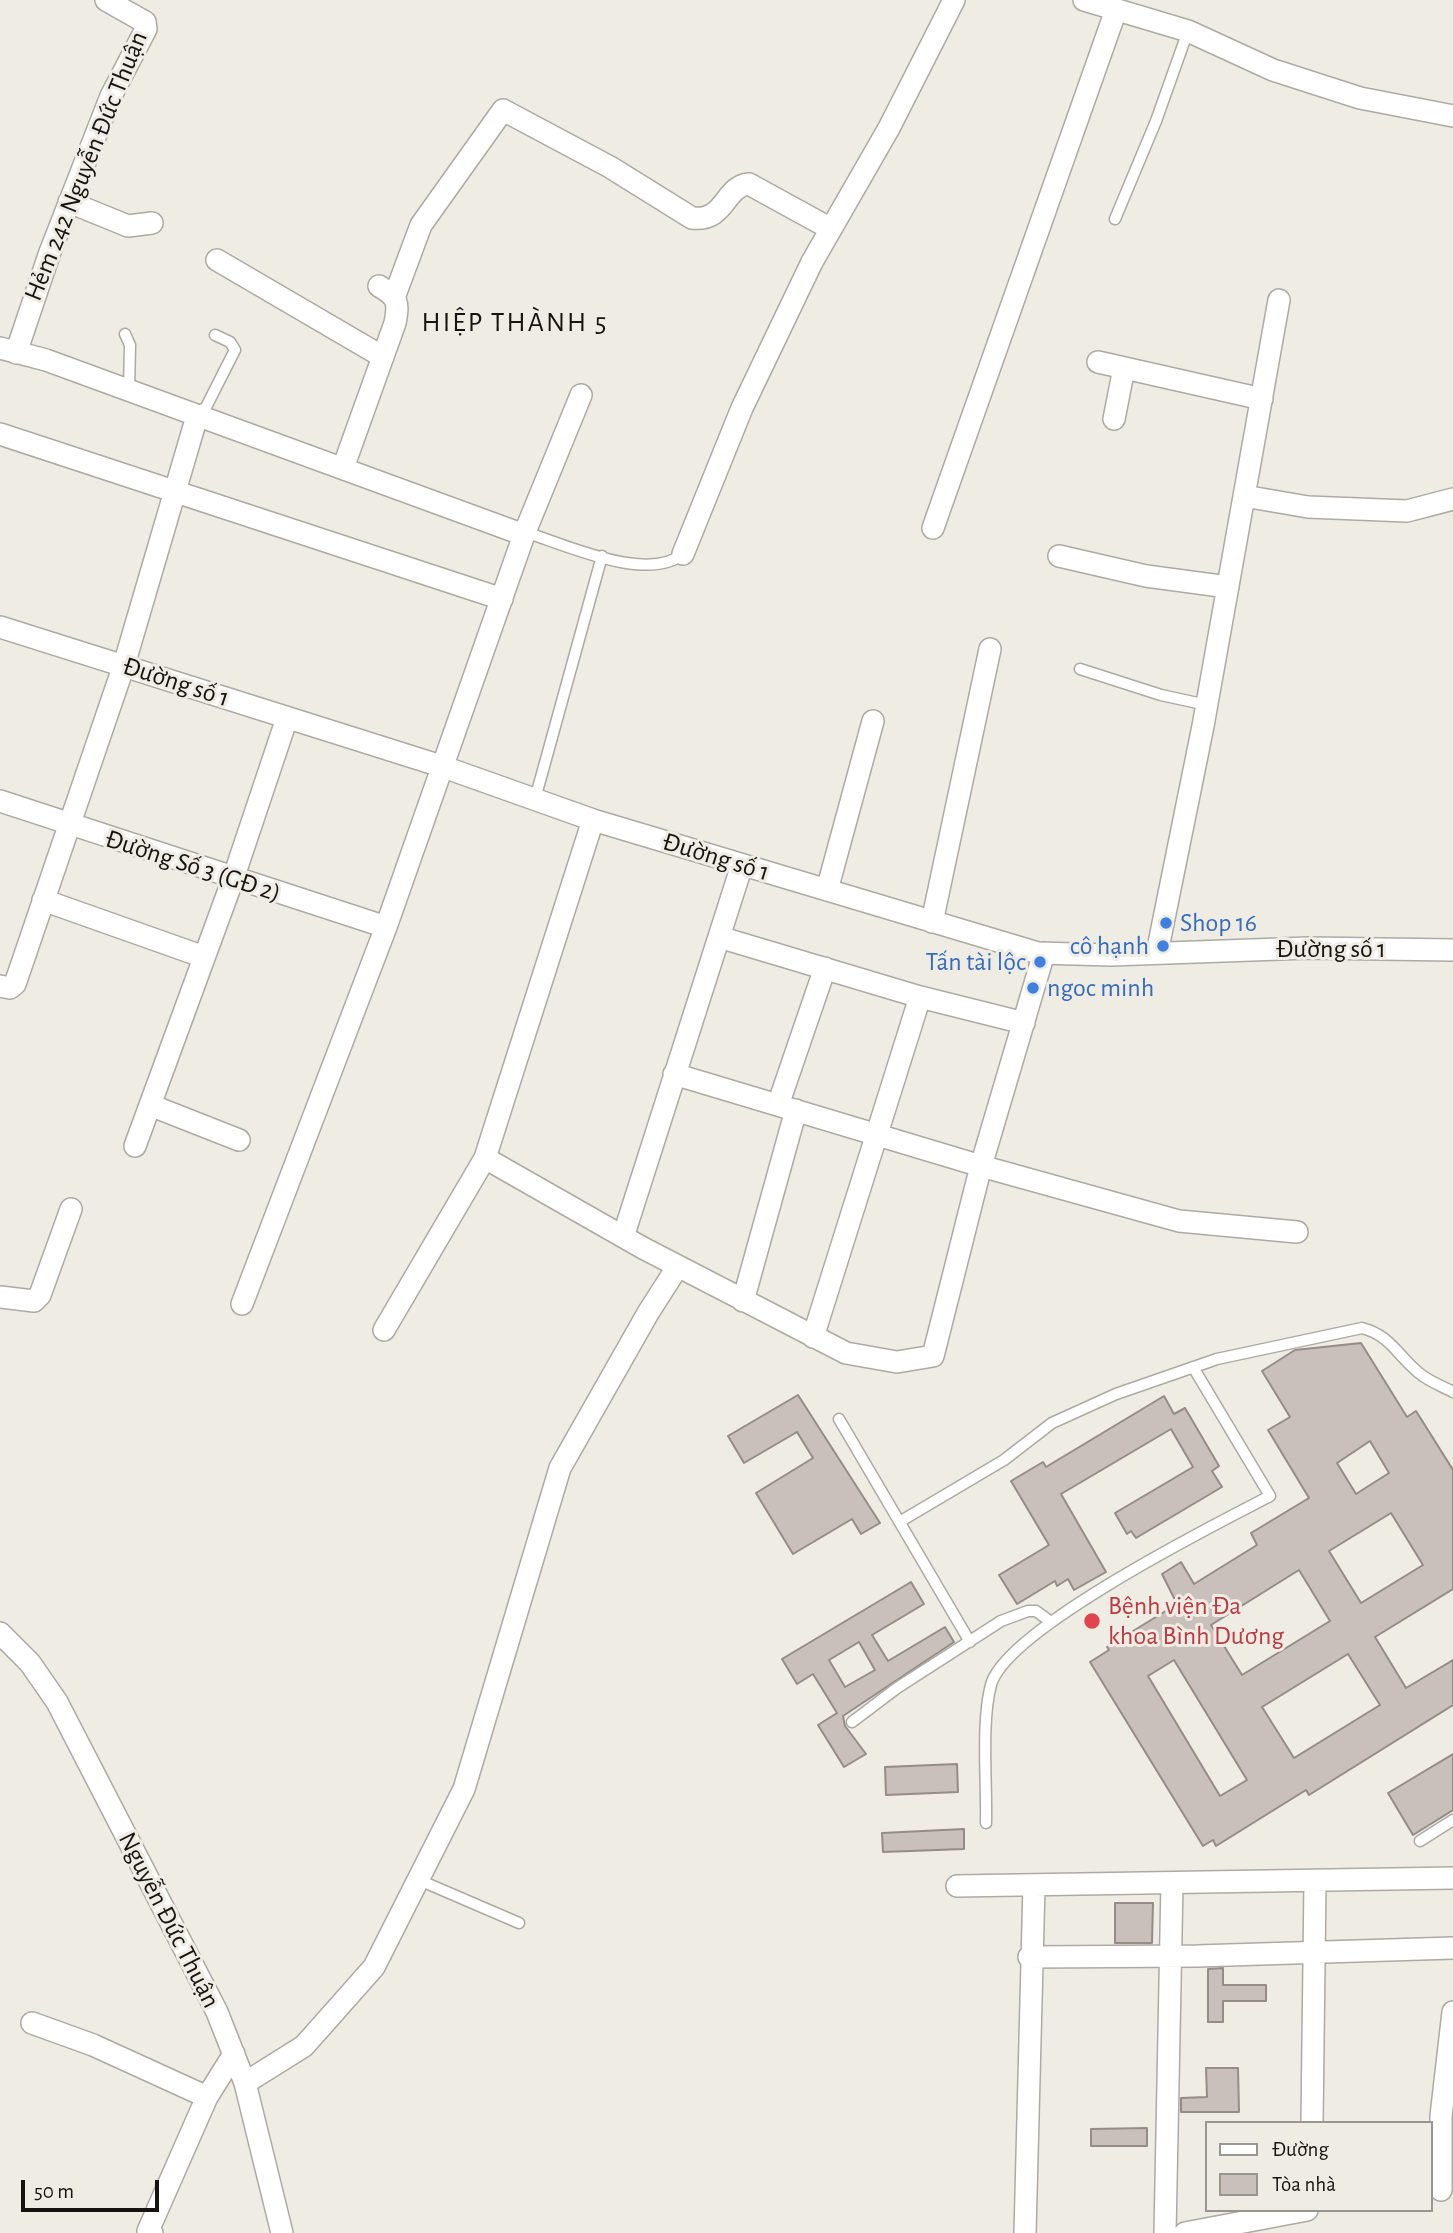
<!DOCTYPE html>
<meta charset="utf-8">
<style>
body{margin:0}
#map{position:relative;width:1453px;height:2233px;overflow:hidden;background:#efece4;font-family:"Alegreya Sans",sans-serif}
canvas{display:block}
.legend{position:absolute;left:1205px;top:2121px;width:228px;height:91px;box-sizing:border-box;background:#efece4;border:2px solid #989690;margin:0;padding:9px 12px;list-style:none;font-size:21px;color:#151411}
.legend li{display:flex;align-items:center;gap:14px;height:35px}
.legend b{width:35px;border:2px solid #989690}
.scale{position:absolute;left:21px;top:2180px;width:138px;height:32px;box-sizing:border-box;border:4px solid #151411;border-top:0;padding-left:9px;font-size:21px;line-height:24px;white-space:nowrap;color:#151411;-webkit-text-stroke:5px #efece4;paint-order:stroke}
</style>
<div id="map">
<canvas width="1453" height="2233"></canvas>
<ul class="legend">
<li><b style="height:9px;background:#fff"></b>Đường</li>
<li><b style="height:19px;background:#c9bfbb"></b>Tòa nhà</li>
</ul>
<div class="scale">50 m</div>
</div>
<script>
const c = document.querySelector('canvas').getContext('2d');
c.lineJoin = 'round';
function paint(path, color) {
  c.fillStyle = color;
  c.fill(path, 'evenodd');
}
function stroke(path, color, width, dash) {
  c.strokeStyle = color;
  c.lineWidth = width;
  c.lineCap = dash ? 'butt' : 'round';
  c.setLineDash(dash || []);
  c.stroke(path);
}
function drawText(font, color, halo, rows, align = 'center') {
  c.font = font + ' "Alegreya Sans",sans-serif';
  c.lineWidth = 6;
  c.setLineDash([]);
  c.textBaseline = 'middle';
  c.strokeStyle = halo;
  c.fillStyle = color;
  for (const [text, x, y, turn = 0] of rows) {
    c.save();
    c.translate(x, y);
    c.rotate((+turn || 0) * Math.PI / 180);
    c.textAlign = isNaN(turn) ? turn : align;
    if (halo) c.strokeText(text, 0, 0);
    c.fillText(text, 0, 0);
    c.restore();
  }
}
const building = new Path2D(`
 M 1361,1343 L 1407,1417 L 1416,1411 L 1453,1470 L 1453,1589 L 1375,1637 L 1406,1688 L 1453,1660 L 1453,1705 L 1309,1795 L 1306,1790 L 1216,1846 L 1213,1840 L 1203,1846 L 1090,1662 L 1109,1650 L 1107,1647 L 1177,1604 L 1162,1574 L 1181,1562 L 1194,1584 L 1257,1545 L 1251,1533 L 1309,1498 L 1268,1430 L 1290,1417 L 1262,1371 L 1295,1350 ZM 1370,1441 L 1389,1473 L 1356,1494 L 1337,1463 ZM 1391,1513 L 1423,1565 L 1361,1603 L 1329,1551 ZM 1299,1570 L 1330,1621 L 1242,1675 L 1211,1625 ZM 1348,1654 L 1380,1705 L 1294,1758 L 1262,1707 ZM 1174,1660 L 1247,1780 L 1220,1796 L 1148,1676 Z
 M 798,1395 L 880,1523 L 861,1534 L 852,1519 L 793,1554 L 756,1493 L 813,1458 L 797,1432 L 744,1463 L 728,1436 Z
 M 1164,1396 L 1174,1414 L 1185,1408 L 1219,1466 L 1212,1471 L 1222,1487 L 1136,1538 L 1131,1531 L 1127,1534 L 1115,1513 L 1193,1467 L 1171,1429 L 1061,1494 L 1106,1572 L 1074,1590 L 1068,1579 L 1057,1586 L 1055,1581 L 1017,1604 L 999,1575 L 1049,1545 L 1011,1481 L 1043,1462 L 1046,1467 Z
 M 911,1582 L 924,1604 L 872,1635 L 888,1661 L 945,1627 L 954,1642 L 843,1716 L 845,1726 L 866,1754 L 844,1767 L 818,1725 L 837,1713 L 813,1674 L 797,1684 L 782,1659 ZM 859,1642 L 875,1670 L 845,1687 L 829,1660 Z
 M 1453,1754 L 1453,1810 L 1413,1835 L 1388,1793 Z
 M 957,1764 L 958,1792 L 886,1795 L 885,1767 Z
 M 964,1829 L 964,1849 L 883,1852 L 882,1833 Z
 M 1115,1903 L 1153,1903 L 1152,1943 L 1115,1943 Z
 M 1223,1968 L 1223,1985 L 1266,1985 L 1266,2001 L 1223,2001 L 1223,2022 L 1208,2022 L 1208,1969 Z
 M 1206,2068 L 1238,2068 L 1239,2112 L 1181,2112 L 1181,2098 L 1207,2097 Z
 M 1147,2128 L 1147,2146 L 1091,2146 L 1091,2129 Z`);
paint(building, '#c9bfbb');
stroke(building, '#958c88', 2);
const service = new Path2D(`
 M 1115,219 L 1156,121 L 1188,31
 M 125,334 L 130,345 L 129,390
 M 202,415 L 235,350 L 230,342 L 215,335
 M 525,532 C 566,545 647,583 683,554
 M 1080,669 L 1161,695 L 1207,705
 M 535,799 L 602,556
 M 839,1419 L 970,1642
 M 901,1521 L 1004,1460 L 1052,1423 L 1116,1394 L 1217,1359 L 1362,1328 C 1390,1335 1398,1356 1419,1373 C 1428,1381 1442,1386 1453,1392
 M 852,1722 L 897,1688 L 1001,1621 L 1028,1611 L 1036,1611 L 1051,1622
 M 986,1823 C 987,1784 981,1721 991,1685 C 1005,1630 1214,1525 1270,1496 L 1193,1367
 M 1420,1841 L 1453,1820
 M 419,1880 L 519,1923`);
const minor = new Path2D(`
 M 1084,0 L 1188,31 L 1273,70 L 1360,98 L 1453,116
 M 69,202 L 128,226 L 152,223
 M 217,260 L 383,357
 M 395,295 L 421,225 L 503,110 L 610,167 L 692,218 C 726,222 724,186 749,184 L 831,229
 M 0,348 L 46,360 L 516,532 L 525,532
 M 16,353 L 50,252 L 111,96 L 146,29 L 145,22 L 106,0
 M 1098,362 L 1262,399
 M 1114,419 L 1124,368
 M 0,434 L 502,599
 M 343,468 L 395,323 C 399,302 398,297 379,286
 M 1244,496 L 1308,507 L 1407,511 L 1453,499
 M 933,528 L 1116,10
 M 683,554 L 742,408 L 812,262 L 889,128 L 954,0
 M 1059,556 L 1146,576 L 1228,587
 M 0,627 L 441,766 L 593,820 L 1038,953 L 1111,955 L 1308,948 L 1453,950
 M 0,801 L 386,927
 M 827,890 L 873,721
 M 43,900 L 204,957
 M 932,922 L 990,649
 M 719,937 L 920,997 L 1024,1023
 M 1157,953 L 1203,726 L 1279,300
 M 0,986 L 10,988 L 15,984 L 124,665 L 195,423 L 202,415
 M 674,1074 L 981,1166 L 1179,1221 L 1297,1232
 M 150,1105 L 239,1140
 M 778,1105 L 825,968
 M 135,1146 L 233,879 L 287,718
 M 485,1158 L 643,1248 L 846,1353 L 897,1362 L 933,1356 L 981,1166 L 1044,953
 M 624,1234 L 742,865
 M 0,1297 L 34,1301 L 40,1295 L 71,1209
 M 743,1301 L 796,1110
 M 242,1304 L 386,927 L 525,532 L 581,395
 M 384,1330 L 485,1158 L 593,820
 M 813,1337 L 920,997
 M 0,1633 L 30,1663 L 57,1702 L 217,2012 L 245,2083 L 282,2233
 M 957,1886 L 1453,1878
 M 1029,1957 L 1197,1956 L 1453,1948
 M 32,2023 L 93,2045 L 207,2097
 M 245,2083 L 304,2046 L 374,1967 L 464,1789 L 560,1468 L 648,1313 L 678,1266
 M 1312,2123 L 1315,1881
 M 1441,2190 L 1441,2116 L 1453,2012
 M 152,2233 L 148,2231 L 207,2097 L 234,2054
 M 1025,2233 L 1034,1885
 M 1165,2233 L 1172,1883
 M 1185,2233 L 1307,2210`);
stroke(service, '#adaaa2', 13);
stroke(minor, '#adaaa2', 24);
stroke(service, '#fff', 10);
stroke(minor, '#fff', 21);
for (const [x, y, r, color] of [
 [1166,923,7,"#3f7fe0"],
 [1163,946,7,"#3f7fe0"],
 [1040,962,7,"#3f7fe0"],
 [1033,988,7,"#3f7fe0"],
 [1092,1621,9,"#e0444e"]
]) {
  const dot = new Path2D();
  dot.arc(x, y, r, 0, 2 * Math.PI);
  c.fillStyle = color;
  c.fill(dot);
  stroke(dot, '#efece4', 2.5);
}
drawText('26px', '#151411', '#efece4', [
 ["Hẻm 242 Nguyễn Đức Thuận",86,166,-68],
 ["Đường số 1",176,682,18],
 ["Đường số 1",716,857,17],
 ["Đường Số 3 (GĐ 2)",193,866,18],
 ["Đường số 1",1331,949],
 ["Nguyễn Đức Thuận",169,1920,63]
]);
drawText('26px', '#366cbe', '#efece4', [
 ["Shop 16",1180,923],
 ["cô hạnh",1149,946,"right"],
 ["Tấn tài lộc",1026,962,"right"],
 ["ngoc minh",1047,988]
], 'left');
drawText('26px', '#be3a42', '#efece4', [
 ["Bệnh viện Đa",1108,1606],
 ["khoa Bình Dương",1108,1636]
], 'left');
c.letterSpacing = '2px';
drawText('28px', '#151411', '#efece4', [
 ["HIỆP THÀNH 5",515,323]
]);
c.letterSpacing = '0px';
</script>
